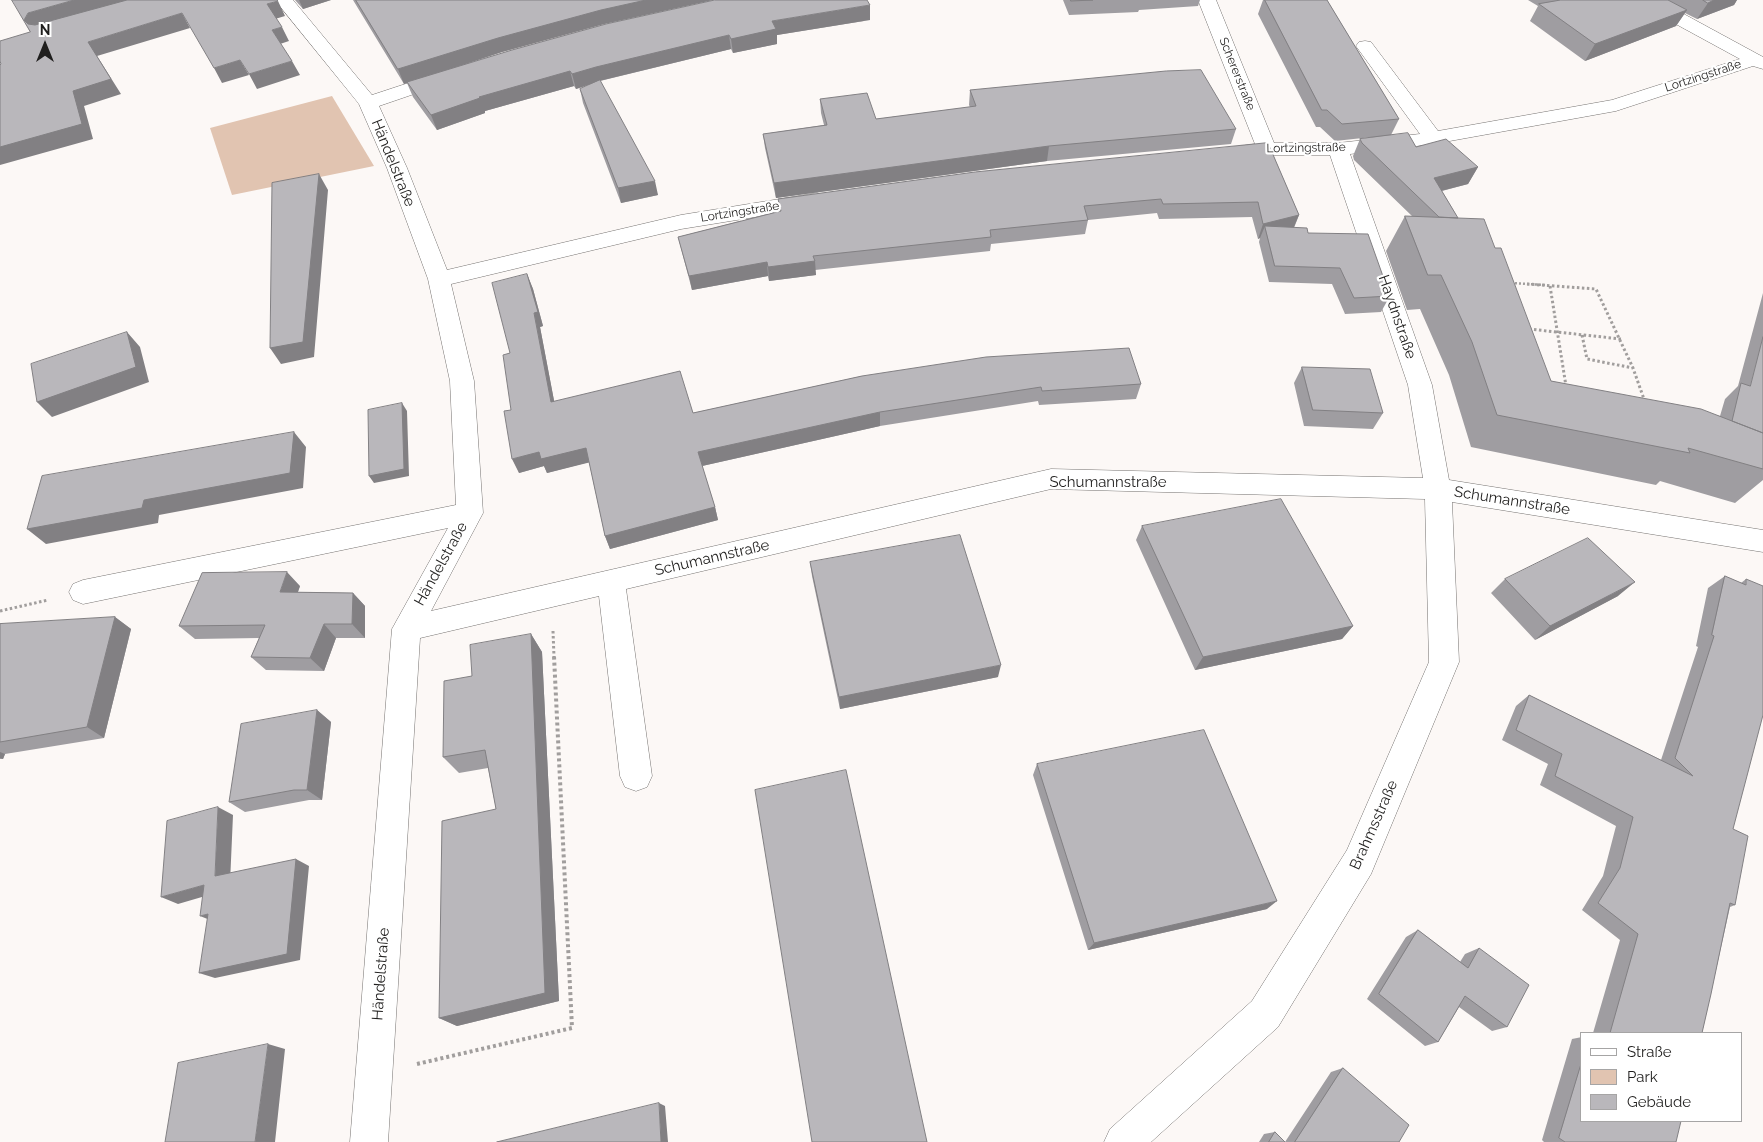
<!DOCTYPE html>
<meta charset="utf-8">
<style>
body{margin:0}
#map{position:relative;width:1763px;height:1142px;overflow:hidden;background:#fcf8f6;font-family:Raleway,sans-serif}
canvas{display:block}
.legend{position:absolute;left:1580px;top:1032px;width:162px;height:90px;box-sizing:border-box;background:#fff;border:1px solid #a6a5a5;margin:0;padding:6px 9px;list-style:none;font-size:15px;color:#201f1e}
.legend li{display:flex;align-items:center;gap:10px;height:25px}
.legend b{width:25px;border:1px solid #a6a5a5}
.north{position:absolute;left:20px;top:20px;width:50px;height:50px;-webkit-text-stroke:4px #fff;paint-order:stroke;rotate:0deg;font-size:14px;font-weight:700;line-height:20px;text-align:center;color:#201f1e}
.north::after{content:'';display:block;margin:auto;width:18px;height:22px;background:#201f1e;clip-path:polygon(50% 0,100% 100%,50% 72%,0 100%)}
</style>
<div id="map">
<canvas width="1763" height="1142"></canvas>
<ul class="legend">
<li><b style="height:6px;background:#fff"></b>Straße</li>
<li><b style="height:14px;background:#e1c4b1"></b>Park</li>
<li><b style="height:14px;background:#b9b7bb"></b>Gebäude</li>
</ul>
<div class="north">N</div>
</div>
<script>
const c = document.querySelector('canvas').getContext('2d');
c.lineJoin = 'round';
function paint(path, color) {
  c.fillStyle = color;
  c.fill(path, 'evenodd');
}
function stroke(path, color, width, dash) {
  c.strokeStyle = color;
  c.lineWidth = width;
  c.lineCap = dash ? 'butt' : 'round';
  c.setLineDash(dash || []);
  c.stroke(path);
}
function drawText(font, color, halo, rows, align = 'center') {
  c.font = font + ' Raleway,sans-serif';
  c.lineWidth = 4.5;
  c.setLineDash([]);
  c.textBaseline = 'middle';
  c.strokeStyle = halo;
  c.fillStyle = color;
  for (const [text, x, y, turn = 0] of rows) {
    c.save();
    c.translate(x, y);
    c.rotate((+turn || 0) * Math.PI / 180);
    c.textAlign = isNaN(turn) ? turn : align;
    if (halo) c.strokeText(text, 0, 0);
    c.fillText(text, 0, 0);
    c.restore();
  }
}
paint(new Path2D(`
 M 332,96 L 374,166 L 232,195 L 210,128 Z`), '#e1c4b1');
const minor = new Path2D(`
 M 275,0 L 293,0 L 372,95 L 445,71 L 452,73 L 454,77 L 452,81 L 379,106 L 407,168 L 447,270 L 681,215 L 817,193 L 824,195 L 827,200 L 824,205 L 817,207 L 681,229 L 451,284 L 474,381 L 483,513 L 431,611 L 1051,469 L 1423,478 L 1408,385 L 1330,155 L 1267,155 L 1234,158 L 1227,156 L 1224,152 L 1227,148 L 1255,144 L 1198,0 L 1216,0 L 1274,143 L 1338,143 L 1420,134 L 1356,46 L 1359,42 L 1365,41 L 1371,42 L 1438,131 L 1612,100 L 1740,59 L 1639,4 L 1636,0 L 1658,0 L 1763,57 L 1763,69 L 1753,66 L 1616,111 L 1433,144 L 1350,154 L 1432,385 L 1449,480 L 1763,530 L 1763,552 L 1452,502 L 1459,662 L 1371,874 L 1278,1027 L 1151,1142 L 1104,1142 L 1110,1129 L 1252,1001 L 1347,850 L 1429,662 L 1425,499 L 1051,489 L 626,589 L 652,776 L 647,787 L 636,791 L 625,787 L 620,776 L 599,596 L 420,638 L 388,1142 L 350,1142 L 392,629 L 448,528 L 83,604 L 73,600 L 69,592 L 73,584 L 83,580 L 456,505 L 450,381 L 428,279 L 387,168 L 359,104 Z`);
stroke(minor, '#767371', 1);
stroke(new Path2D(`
 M 1511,283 L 1545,285`), '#a19e9d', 2.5, [2, 2]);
stroke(new Path2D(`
 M 1527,284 L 1596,289 L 1633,368 L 1645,402
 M 1550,286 L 1566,386
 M 1529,329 L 1621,339
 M 1582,335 L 1587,359 L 1633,368
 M 0,611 L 48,600
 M 553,631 L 554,657`), '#a19e9d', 3, [2.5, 2.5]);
stroke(new Path2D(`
 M 417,1064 L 572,1028 L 554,656`), '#a19e9d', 4, [3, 3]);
paint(minor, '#fff');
paint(new Path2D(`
 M 295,0 L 331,0 L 303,9 Z
 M 353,0 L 713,0 L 604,24 L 502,52 L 469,63 L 870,20 L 777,35 L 777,44 L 733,53 L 731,49 L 600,81 L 658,195 L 621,203 L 583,103 L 580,89 L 592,84 L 576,89 L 574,86 L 485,111 L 485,113 L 437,130 L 413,97 L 407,83 L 404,84 Z
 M 1063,0 L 1200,0 L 1198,6 L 1139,10 L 1138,12 L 1069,15 Z
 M 1263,0 L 1327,0 L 1399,119 L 1391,135 L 1416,147 L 1478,167 L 1468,184 L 1442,191 L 1458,218 L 1495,248 L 1551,381 L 1720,416 L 1725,399 L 1738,386 L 1763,293 L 1763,480 L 1735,503 L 1660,481 L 1656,485 L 1471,447 L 1449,375 L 1420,309 L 1407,310 L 1386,251 L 1405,216 L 1412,216 L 1354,160 L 1353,156 L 1360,139 L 1372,137 L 1335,141 L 1320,127 L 1316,127 L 1258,14 Z
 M 1528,0 L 1737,0 L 1734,5 L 1697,19 L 1685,13 L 1676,26 L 1585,61 L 1530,21 L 1538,6 Z
 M 970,90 L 1236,129 L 1231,144 L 1047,161 L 776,198 L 765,148 L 763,134 L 824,125 L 821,113 L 820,99 L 876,119 L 970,107 L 969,105 Z
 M 1268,143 L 1299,215 L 1294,228 L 1308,233 L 1390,296 L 1381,312 L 1345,314 L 1332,284 L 1269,282 L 1259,242 L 1260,238 L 1258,239 L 1252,217 L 1159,219 L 1157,213 L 1088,220 L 1085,234 L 991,244 L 990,251 L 815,270 L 816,275 L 769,281 L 768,276 L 692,290 L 678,237 L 779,211 L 778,199 Z
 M 527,274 L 533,289 L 543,326 L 540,327 L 554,401 L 693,413 L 862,376 L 1141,384 L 1136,399 L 1039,405 L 1038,401 L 880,426 L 702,466 L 715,507 L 718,520 L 610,549 L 605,536 L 589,462 L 547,473 L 544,466 L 519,473 L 511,410 L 510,353 Z
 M 1302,367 L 1383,413 L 1373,429 L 1304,426 L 1294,383 Z
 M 1142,526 L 1353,626 L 1342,639 L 1195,670 L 1136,540 Z
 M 810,562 L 998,677 L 840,709 L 812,576 Z
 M 1725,576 L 1741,583 L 1746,579 L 1733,829 L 1735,905 L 1730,907 L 1702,1033 L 1593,1033 L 1620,940 L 1582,910 L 1603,876 L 1616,826 L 1540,785 L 1548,764 L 1502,740 L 1516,706 L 1529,695 L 1661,760 L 1698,647 L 1696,646 L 1708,588 Z
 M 1505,579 L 1618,596 L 1535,640 L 1491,593 Z
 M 300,586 L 298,592 L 353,593 L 365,606 L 365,638 L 336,638 L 324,671 L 266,670 L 251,657 L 259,638 L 195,639 L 179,626 Z
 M 115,617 L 131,629 L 104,738 L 5,754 L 3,759 L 0,759 L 0,624 Z
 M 531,634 L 542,652 L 559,1001 L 457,1026 L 439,1018 L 496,809 L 488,768 L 459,773 L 443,757 L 472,676 Z
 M 317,710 L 331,722 L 322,800 L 309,800 L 245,812 L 229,802 Z
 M 1037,764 L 1267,909 L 1088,950 L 1033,775 Z
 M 1418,930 L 1460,962 L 1465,954 L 1479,948 L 1507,1027 L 1492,1031 L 1459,1007 L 1438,1042 L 1425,1046 L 1367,999 L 1406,937 Z
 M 1582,1037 L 1582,1121 L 1676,1142 L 1544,1142 L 1542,1140 L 1572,1039 Z
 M 1343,1068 L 1399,1142 L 1259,1142 L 1264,1134 L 1275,1132 L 1285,1142 L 1331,1072 Z`), '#9f9da1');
paint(new Path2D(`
 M 74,0 L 135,0 L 34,34 L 24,20 L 28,13 Z
 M 299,0 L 331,0 L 303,9 Z
 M 646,0 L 713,0 L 604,24 L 502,52 L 404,84 L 398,69 L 498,38 L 601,10 Z
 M 1714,0 L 1737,0 L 1734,5 L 1697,19 L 1708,3 Z
 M 278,1 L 285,16 L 275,19 L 267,4 Z
 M 870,5 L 870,20 L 777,35 L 777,44 L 733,53 L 731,39 L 772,21 Z
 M 1687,10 L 1676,26 L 1585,61 L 1595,44 Z
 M 182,13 L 190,28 L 97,56 L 121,94 L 84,106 L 93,139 L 0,165 L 0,147 L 73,91 L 88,42 Z
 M 282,27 L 289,41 L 280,44 L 272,30 Z
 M 729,35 L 731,49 L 599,81 L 576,89 L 572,74 L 596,67 Z
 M 240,60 L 249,75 L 222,83 L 214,68 Z
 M 292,61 L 300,75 L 257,89 L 249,74 Z
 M 570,71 L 574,86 L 485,111 L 485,113 L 437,130 L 431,115 L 479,97 Z
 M 1049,146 L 1047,161 L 776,198 L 774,183 Z
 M 1478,167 L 1468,184 L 1425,195 L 1434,178 Z
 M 319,174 L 328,190 L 314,357 L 281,364 L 270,348 Z
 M 655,181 L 658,195 L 621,203 L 618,188 Z
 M 1299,215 L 1293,229 L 1265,226 L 1260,238 L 1258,239 L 1263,224 Z
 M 815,261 L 816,275 L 769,281 L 768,267 Z
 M 767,262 L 768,276 L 692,290 L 689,276 Z
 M 527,274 L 533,289 L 543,326 L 540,327 L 557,416 L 551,402 Z
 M 127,332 L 140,347 L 149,382 L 52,417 L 37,402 Z
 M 402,403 L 407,411 L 409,476 L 374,483 L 369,476 Z
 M 880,412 L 880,426 L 702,466 L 698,452 Z
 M 294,432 L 306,447 L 303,488 L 159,515 L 158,523 L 46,544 L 27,529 L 144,500 Z
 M 586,448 L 591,462 L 547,473 L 544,466 L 519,473 L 512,459 L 539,452 Z
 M 715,507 L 718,520 L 610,549 L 605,536 Z
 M 287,572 L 300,586 L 293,605 L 280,592 Z
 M 1635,582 L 1618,596 L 1535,640 L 1550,626 Z
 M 353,593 L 365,606 L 365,638 L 352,624 Z
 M 115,617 L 131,629 L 104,738 L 87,727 Z
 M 324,624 L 336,638 L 324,671 L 310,658 Z
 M 1353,626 L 1342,639 L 1195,670 L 1203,657 Z
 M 531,634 L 542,652 L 559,1001 L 457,1026 L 439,1018 L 545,993 Z
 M 1001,665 L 998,677 L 840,709 L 839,697 Z
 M 317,710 L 331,722 L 322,800 L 307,790 Z
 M 0,752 L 5,754 L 3,759 L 0,758 Z
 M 218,807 L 233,815 L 230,883 L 215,876 Z
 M 296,859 L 309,866 L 300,960 L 215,978 L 199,973 Z
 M 204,885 L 219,892 L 178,904 L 161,897 Z
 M 1277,901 L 1267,909 L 1088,950 L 1094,943 Z
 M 208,914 L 215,922 L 200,916 Z
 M 268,1044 L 285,1049 L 275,1142 L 255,1142 Z
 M 659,1103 L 665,1106 L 668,1142 L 661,1142 Z`), '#828083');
const building = new Path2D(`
 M 12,0 L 74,0 L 28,13 L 24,20 L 28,24 L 35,25 L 127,0 L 277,0 L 278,1 L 267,4 L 282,27 L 272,30 L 292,61 L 249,74 L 240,60 L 214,68 L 182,13 L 88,42 L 111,79 L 73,91 L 82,124 L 0,147 L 0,65 L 1,64 L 0,61 L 0,41 L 30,32 Z
 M 356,0 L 646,0 L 601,10 L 498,38 L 398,69 Z
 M 715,0 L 867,0 L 870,5 L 772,21 L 776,29 L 731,39 L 729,35 L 596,67 L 572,74 L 570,71 L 479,97 L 480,98 L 431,115 L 407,82 L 512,50 L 606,24 Z
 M 1071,0 L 1093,0 L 1071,1 Z
 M 1265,0 L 1327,0 L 1399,119 L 1342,124 L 1327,110 L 1322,110 Z
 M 1561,0 L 1668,0 L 1687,10 L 1595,44 L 1539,4 Z
 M 1703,0 L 1714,0 L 1708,3 Z
 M 1201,70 L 1236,129 L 1049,146 L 774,183 L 763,134 L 827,125 L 820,99 L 867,93 L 876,119 L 976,106 L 970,90 L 1166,71 Z
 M 600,80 L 655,181 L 618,188 L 580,89 Z
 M 1408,133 L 1416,147 L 1446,139 L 1478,167 L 1434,178 L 1458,218 L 1439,217 L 1362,143 L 1360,139 Z
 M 1268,143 L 1299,215 L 1263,224 L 1258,202 L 1163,204 L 1161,199 L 1084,206 L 1088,220 L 990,230 L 991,237 L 813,256 L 815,261 L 768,267 L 767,262 L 689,276 L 678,237 L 781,211 L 778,199 L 975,172 Z
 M 319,174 L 303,342 L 270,348 L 272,183 Z
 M 1405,216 L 1484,219 L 1495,248 L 1501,248 L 1551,381 L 1701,409 L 1763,433 L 1763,469 L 1688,448 L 1690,453 L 1497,415 L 1472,342 L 1441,275 L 1428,275 Z
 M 1265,226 L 1307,228 L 1308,233 L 1368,234 L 1390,296 L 1354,298 L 1340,268 L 1275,266 Z
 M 527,274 L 538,312 L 534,313 L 551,402 L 680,371 L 693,413 L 862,376 L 986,357 L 1129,348 L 1141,384 L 1042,391 L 1041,387 L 880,412 L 698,452 L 715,507 L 605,536 L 586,448 L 541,459 L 539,452 L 512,459 L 504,411 L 511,410 L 503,355 L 510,353 L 492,283 Z
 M 127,332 L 136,367 L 37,402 L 31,364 Z
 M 1763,337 L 1763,433 L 1732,421 L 1741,383 L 1750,386 Z
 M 1302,367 L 1370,369 L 1383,413 L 1313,410 Z
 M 402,403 L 404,469 L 369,476 L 368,410 Z
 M 294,432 L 290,473 L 144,500 L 142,508 L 27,529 L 42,476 Z
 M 1281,499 L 1353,626 L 1203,657 L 1142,526 Z
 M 960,535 L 1001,665 L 839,697 L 810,562 Z
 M 1588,538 L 1635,582 L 1550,626 L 1505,579 Z
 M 287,572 L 280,592 L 353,593 L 352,624 L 324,624 L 310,658 L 251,657 L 265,625 L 179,626 L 202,573 Z
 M 1725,576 L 1746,585 L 1746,579 L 1763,586 L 1763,715 L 1733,829 L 1748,836 L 1735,905 L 1730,903 L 1711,994 L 1702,1033 L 1610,1033 L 1638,934 L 1598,903 L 1620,868 L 1633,817 L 1555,776 L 1562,754 L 1516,730 L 1529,695 L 1693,776 L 1675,758 L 1714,636 L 1712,635 Z
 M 115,617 L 87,727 L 0,742 L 0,624 Z
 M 531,634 L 545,993 L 439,1018 L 442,821 L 496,809 L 485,750 L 443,757 L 444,681 L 472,676 L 470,645 Z
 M 317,710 L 307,790 L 294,790 L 229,802 L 241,724 Z
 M 1204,730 L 1277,901 L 1094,943 L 1037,764 Z
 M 846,770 L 927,1142 L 812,1142 L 755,790 Z
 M 218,807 L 215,876 L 296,859 L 287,954 L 199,973 L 208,914 L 200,916 L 204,885 L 161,897 L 167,821 Z
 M 1418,930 L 1468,968 L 1479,948 L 1529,985 L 1507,1027 L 1465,996 L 1438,1042 L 1379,994 Z
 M 268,1044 L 255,1142 L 165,1142 L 178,1063 Z
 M 1582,1061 L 1582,1121 L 1681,1121 L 1676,1142 L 1565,1142 L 1559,1138 Z
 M 1343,1068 L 1409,1125 L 1399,1142 L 1295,1142 Z
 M 659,1103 L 661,1142 L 497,1142 Z
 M 1275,1132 L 1285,1142 L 1269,1142 Z`);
paint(building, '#b9b7bb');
stroke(building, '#828083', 1);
drawText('12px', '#201f1e', '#fff', [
 ["Schererstraße",1237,74,68],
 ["Lortzingstraße",1703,76,-18],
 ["Lortzingstraße",1306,148,-1],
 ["Lortzingstraße",740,212,-9]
]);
drawText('15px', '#201f1e', '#fff', [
 ["Händelstraße",393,163,68],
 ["Haydnstraße",1397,317,71],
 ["Schumannstraße",1108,482],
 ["Schumannstraße",1512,501,9],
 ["Schumannstraße",712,558,-13],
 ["Händelstraße",441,564,-61],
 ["Brahmsstraße",1374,825,-66],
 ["Händelstraße",381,974,-86]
]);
</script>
